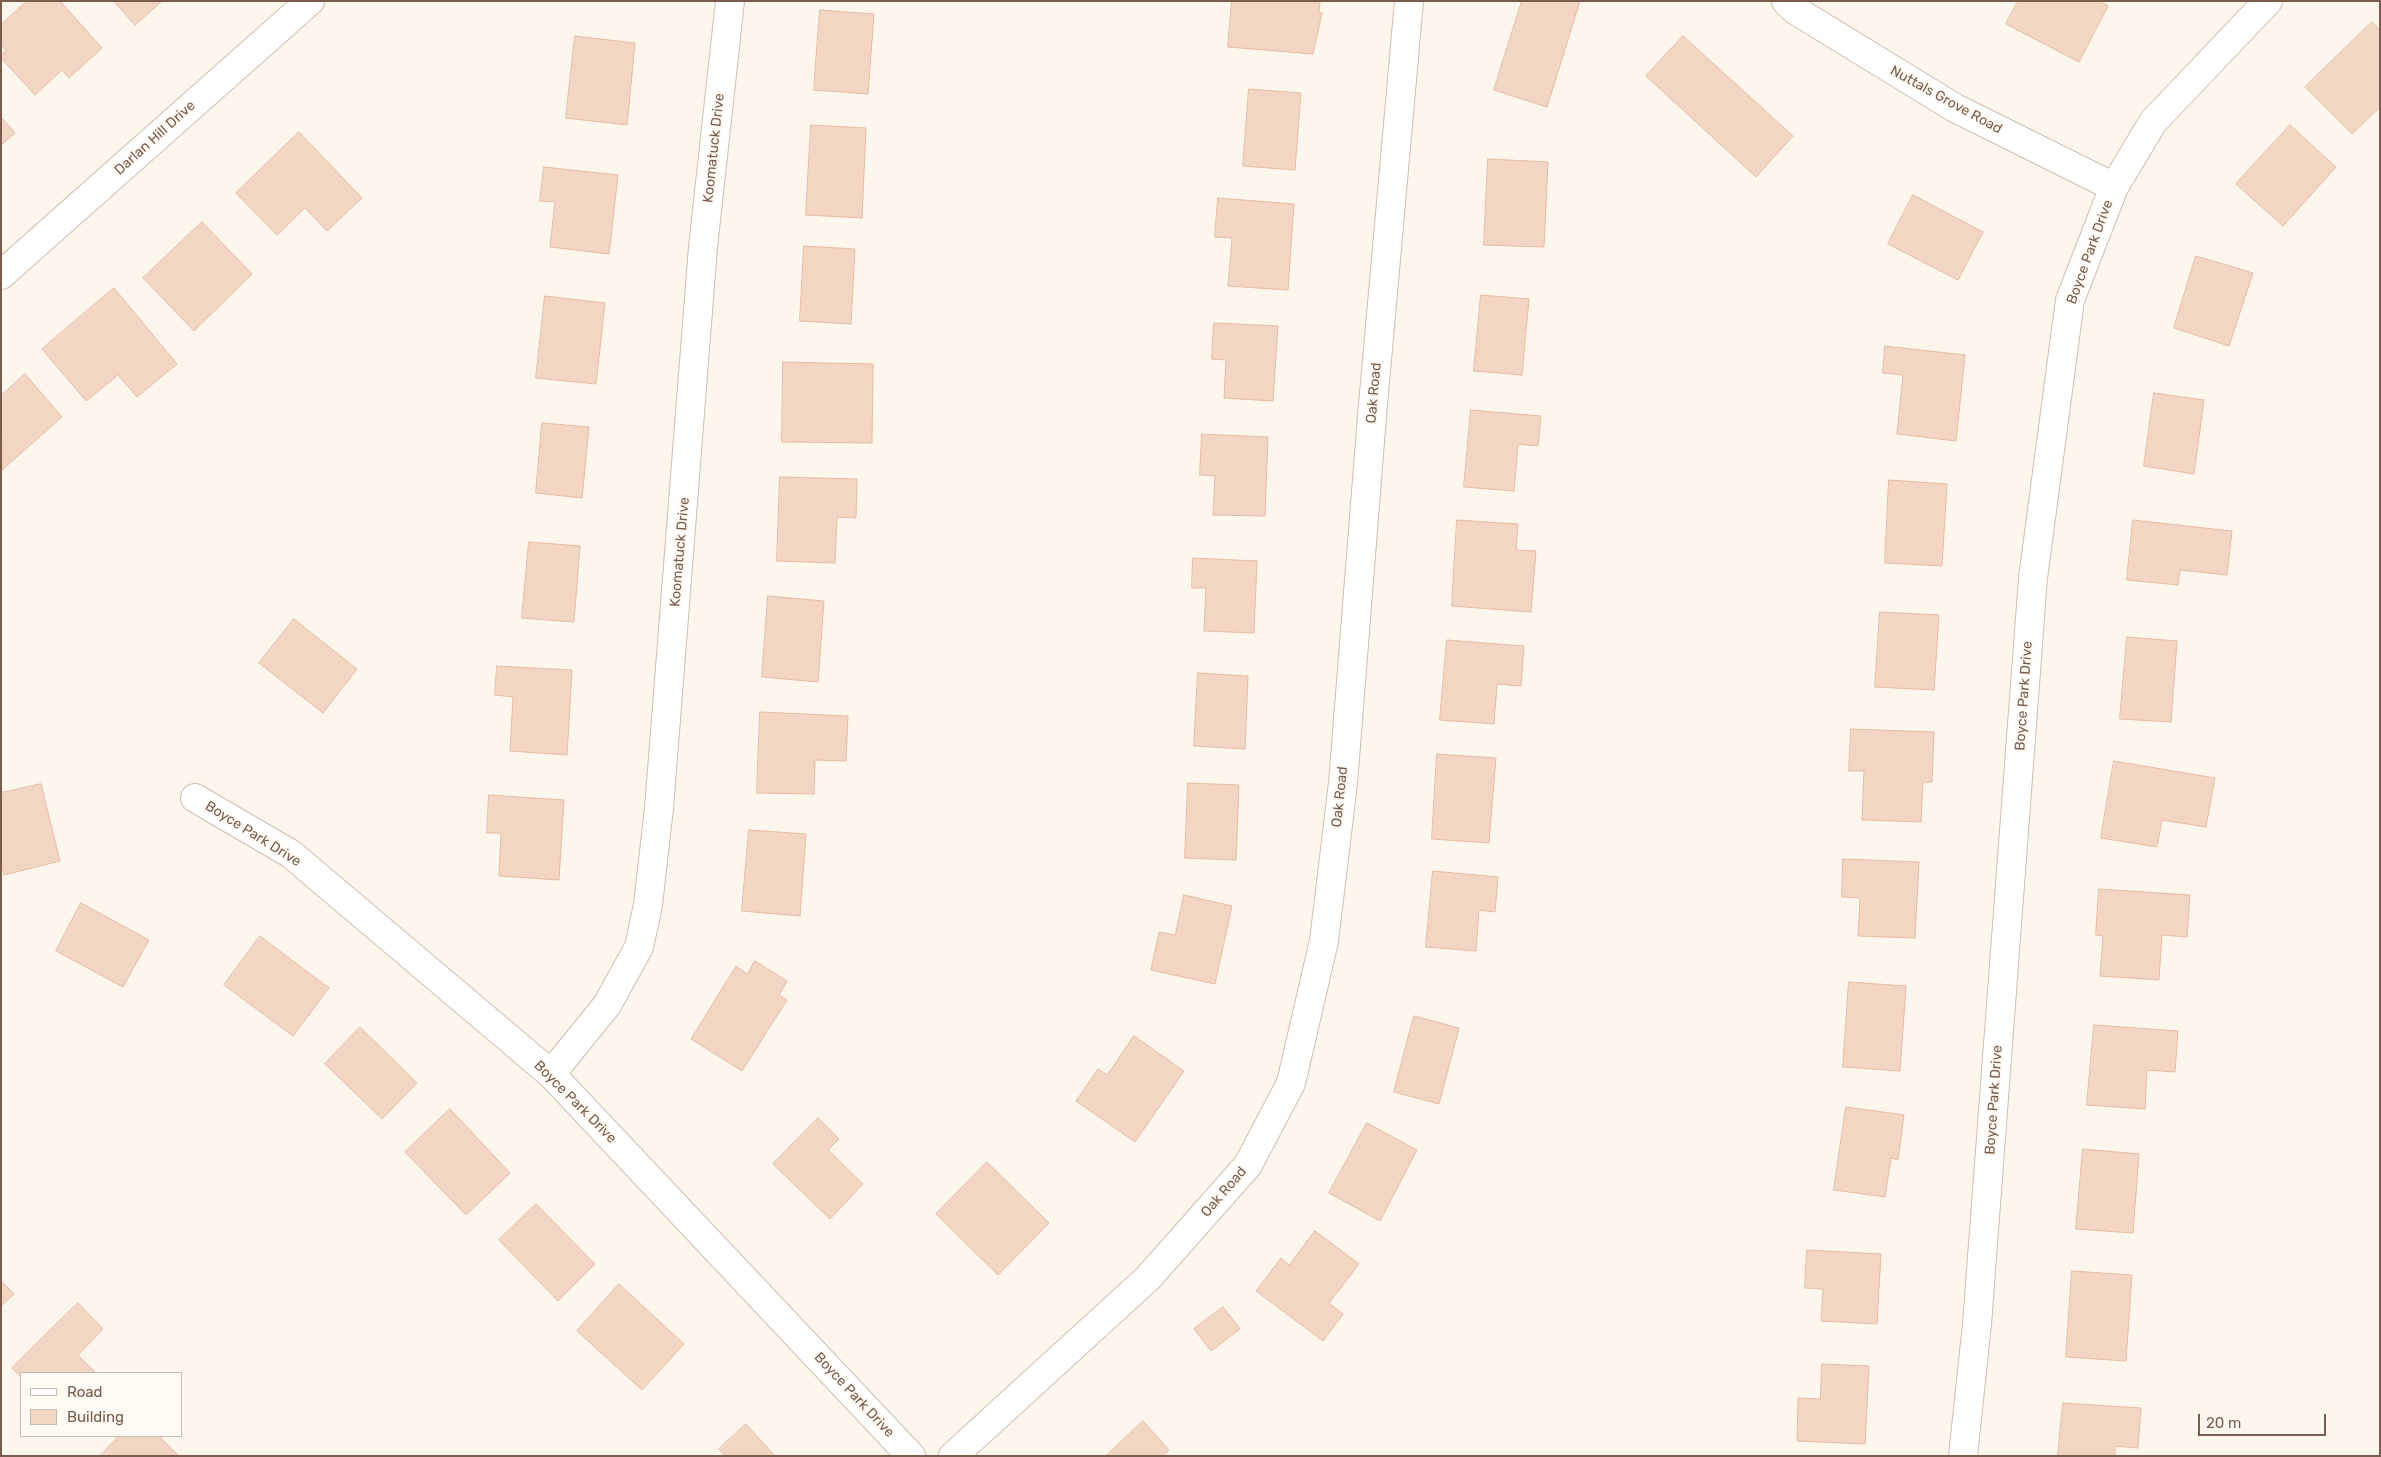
<!DOCTYPE html>
<style>
body{margin:0}
#map{position:relative;width:2381px;height:1457px;overflow:hidden;background:#fdf6ec;font-family:Rubik,sans-serif}
canvas{display:block}
.frame{position:absolute;inset:0;border:2px solid #7a5c4d;pointer-events:none}
.legend{position:absolute;left:20px;top:1372px;width:162px;height:65px;box-sizing:border-box;background:#fffaf3;border:1px solid #cabbb1;margin:0;padding:6px 9px;list-style:none;font-size:15px;color:#7a5c4d}
.legend li{display:flex;align-items:center;gap:10px;height:25px}
.legend b{width:25px;border:1px solid #cabbb1}
.scale{position:absolute;left:2198px;top:1414px;width:128px;height:22px;box-sizing:border-box;border:2px solid #7a5c4d;border-top:0;padding-left:6px;font-size:15px;line-height:18px;white-space:nowrap;color:#7a5c4d;-webkit-text-stroke:4px #fffaf3;paint-order:stroke}
</style>
<div id="map">
<canvas width="2381" height="1457"></canvas>
<div class="frame"></div>
<ul class="legend">
<li><b style="height:6px;background:#fff"></b>Road</li>
<li><b style="height:14px;background:#f3d5c3"></b>Building</li>
</ul>
<div class="scale">20 m</div>
</div>
<script>
const c = document.querySelector('canvas').getContext('2d');
c.lineJoin = 'round';
function paint(path, color) {
  c.fillStyle = color;
  c.fill(path, 'evenodd');
}
function stroke(path, color, width, dash) {
  c.strokeStyle = color;
  c.lineWidth = width;
  c.lineCap = dash ? 'butt' : 'round';
  c.setLineDash(dash || []);
  c.stroke(path);
}
function drawText(font, color, halo, rows, align = 'center') {
  c.font = font + ' Rubik,sans-serif';
  c.lineWidth = 4.5;
  c.setLineDash([]);
  c.textBaseline = 'middle';
  c.strokeStyle = halo;
  c.fillStyle = color;
  for (const [text, x, y, turn = 0] of rows) {
    c.save();
    c.translate(x, y);
    c.rotate((+turn || 0) * Math.PI / 180);
    c.textAlign = isNaN(turn) ? turn : align;
    if (halo) c.strokeText(text, 0, 0);
    c.fillText(text, 0, 0);
    c.restore();
  }
}
const building = new Path2D(`
 M 27,1 L 60,1 L 102,48 L 69,78 L 62,70 L 35,95 L 1,58 L 1,55 L 6,50 L 1,44 L 1,25 Z
 M 114,1 L 162,1 L 135,25 Z
 M 1232,1 L 1320,1 L 1319,13 L 1322,13 L 1313,54 L 1228,47 Z
 M 1522,1 L 1580,1 L 1547,107 L 1494,90 Z
 M 2018,1 L 2099,1 L 2108,6 L 2079,62 L 2006,24 Z
 M 820,10 L 874,14 L 868,94 L 814,90 Z
 M 2372,22 L 2380,30 L 2380,107 L 2352,134 L 2305,87 Z
 M 575,36 L 635,43 L 627,125 L 566,118 Z
 M 1683,36 L 1793,136 L 1756,177 L 1646,76 Z
 M 1249,89 L 1301,93 L 1295,170 L 1243,166 Z
 M 1,117 L 15,133 L 1,145 Z
 M 811,125 L 866,128 L 862,218 L 806,215 Z
 M 2290,125 L 2336,167 L 2283,226 L 2236,184 Z
 M 299,132 L 362,198 L 327,231 L 305,208 L 277,235 L 236,193 Z
 M 1488,159 L 1548,162 L 1544,247 L 1484,245 Z
 M 544,167 L 618,175 L 609,254 L 550,247 L 555,202 L 540,201 Z
 M 1913,195 L 1983,232 L 1958,280 L 1888,244 Z
 M 1218,198 L 1294,204 L 1288,290 L 1228,286 L 1232,238 L 1215,237 Z
 M 202,222 L 252,274 L 194,331 L 143,278 Z
 M 804,246 L 855,249 L 851,324 L 800,321 Z
 M 2196,256 L 2253,273 L 2229,346 L 2174,328 Z
 M 114,288 L 177,364 L 137,397 L 118,375 L 86,401 L 42,349 Z
 M 1481,295 L 1529,299 L 1522,375 L 1474,371 Z
 M 545,296 L 605,303 L 596,384 L 536,378 Z
 M 1214,323 L 1278,326 L 1273,401 L 1224,398 L 1226,360 L 1212,359 Z
 M 1885,346 L 1965,355 L 1956,441 L 1897,434 L 1903,375 L 1883,373 Z
 M 783,362 L 873,364 L 872,443 L 782,442 Z
 M 25,374 L 62,417 L 2,470 L 1,396 Z
 M 2154,393 L 2204,400 L 2194,474 L 2144,466 Z
 M 1471,410 L 1541,416 L 1538,446 L 1518,444 L 1514,491 L 1464,487 Z
 M 542,423 L 589,427 L 582,498 L 536,493 Z
 M 1202,434 L 1268,437 L 1265,516 L 1213,515 L 1215,476 L 1200,475 Z
 M 780,477 L 857,479 L 856,518 L 837,517 L 835,563 L 777,561 Z
 M 1889,480 L 1947,484 L 1942,566 L 1885,563 Z
 M 1457,520 L 1518,524 L 1516,550 L 1536,551 L 1531,612 L 1452,606 Z
 M 2133,520 L 2232,531 L 2227,575 L 2180,570 L 2178,585 L 2127,580 Z
 M 529,542 L 580,546 L 574,622 L 522,618 Z
 M 1193,558 L 1257,561 L 1254,633 L 1204,631 L 1206,588 L 1192,588 Z
 M 768,596 L 824,601 L 818,682 L 762,677 Z
 M 1880,612 L 1939,615 L 1934,690 L 1875,687 Z
 M 294,619 L 357,669 L 323,713 L 259,663 Z
 M 2127,637 L 2177,641 L 2171,722 L 2120,719 Z
 M 1447,640 L 1524,646 L 1521,686 L 1497,684 L 1494,724 L 1440,720 Z
 M 497,666 L 572,670 L 567,755 L 510,751 L 513,697 L 495,695 Z
 M 1198,673 L 1248,676 L 1245,749 L 1194,746 Z
 M 760,712 L 848,716 L 846,761 L 815,760 L 814,794 L 757,793 Z
 M 1851,729 L 1934,732 L 1932,782 L 1923,782 L 1921,822 L 1862,820 L 1864,771 L 1849,771 Z
 M 1437,754 L 1496,758 L 1489,843 L 1432,839 Z
 M 2114,761 L 2215,778 L 2206,827 L 2162,820 L 2157,847 L 2101,838 Z
 M 1188,783 L 1239,785 L 1236,860 L 1185,858 Z
 M 41,784 L 60,861 L 4,875 L 1,863 L 1,793 Z
 M 489,795 L 564,800 L 559,880 L 499,876 L 501,833 L 487,833 Z
 M 749,830 L 806,834 L 800,916 L 742,911 Z
 M 1843,859 L 1919,862 L 1915,938 L 1858,936 L 1860,898 L 1842,897 Z
 M 1433,871 L 1498,877 L 1495,912 L 1479,910 L 1476,951 L 1426,947 Z
 M 2099,889 L 2190,895 L 2187,937 L 2162,935 L 2159,980 L 2100,976 L 2103,936 L 2096,935 Z
 M 1184,895 L 1232,906 L 1215,984 L 1151,970 L 1159,932 L 1175,935 Z
 M 81,903 L 149,940 L 123,987 L 56,951 Z
 M 260,936 L 329,988 L 293,1036 L 224,985 Z
 M 755,961 L 787,981 L 779,995 L 787,1000 L 742,1071 L 691,1039 L 736,966 L 747,974 Z
 M 1849,982 L 1906,986 L 1900,1071 L 1843,1067 Z
 M 1414,1016 L 1459,1028 L 1439,1104 L 1394,1092 Z
 M 2094,1025 L 2178,1031 L 2175,1072 L 2147,1070 L 2145,1109 L 2087,1105 Z
 M 360,1027 L 417,1083 L 382,1119 L 325,1064 Z
 M 1134,1036 L 1184,1071 L 1135,1142 L 1076,1101 L 1098,1069 L 1107,1075 Z
 M 1846,1107 L 1904,1115 L 1898,1160 L 1891,1158 L 1885,1197 L 1834,1190 Z
 M 450,1109 L 510,1173 L 466,1215 L 405,1152 Z
 M 818,1118 L 839,1139 L 828,1150 L 863,1184 L 830,1219 L 773,1164 Z
 M 1367,1123 L 1417,1150 L 1380,1221 L 1329,1193 Z
 M 2083,1149 L 2139,1154 L 2133,1233 L 2076,1229 Z
 M 987,1162 L 1049,1223 L 998,1275 L 936,1214 Z
 M 536,1204 L 595,1264 L 558,1301 L 499,1240 Z
 M 1315,1231 L 1359,1264 L 1329,1303 L 1343,1314 L 1323,1341 L 1256,1291 L 1281,1258 L 1289,1265 Z
 M 1807,1250 L 1881,1254 L 1877,1324 L 1821,1321 L 1823,1289 L 1805,1288 Z
 M 2072,1271 L 2132,1275 L 2126,1361 L 2066,1357 Z
 M 1,1281 L 14,1294 L 1,1306 Z
 M 619,1284 L 684,1344 L 642,1390 L 577,1331 Z
 M 78,1303 L 103,1329 L 78,1355 L 96,1373 L 21,1373 L 21,1377 L 12,1368 Z
 M 1223,1307 L 1240,1329 L 1211,1351 L 1194,1329 Z
 M 1822,1364 L 1869,1366 L 1865,1444 L 1797,1441 L 1798,1398 L 1820,1399 Z
 M 2063,1403 L 2141,1408 L 2138,1448 L 2115,1446 L 2115,1456 L 2058,1456 Z
 M 1143,1421 L 1169,1450 L 1162,1456 L 1106,1456 Z
 M 746,1424 L 775,1456 L 725,1456 L 719,1449 Z
 M 119,1436 L 159,1436 L 179,1456 L 100,1456 Z`);
paint(building, '#f3d5c3');
stroke(building, '#e6bba3', 1);
const minor = new Path2D(`
 M 1786,1 L 1795,10 L 1955,108 L 2114,187
 M 1,275 L 310,1
 M 195,798 L 291,854 L 551,1074 L 911,1456
 M 551,1074 L 607,1005 L 639,947 L 648,905 L 659,808 L 703,247 L 730,1
 M 953,1456 L 1148,1278 L 1248,1165 L 1291,1083 L 1324,941 L 1343,783 L 1372,416 L 1409,1
 M 1963,1456 L 1977,1324 L 2033,578 L 2070,300 L 2114,187 L 2153,122 L 2268,1`);
stroke(minor, '#d1beb0', 30);
stroke(minor, '#fff', 28);
drawText('14px', '#7a5c4d', '#fffaf3', [
 ["Nuttals Grove Road",1946,100,29],
 ["Darlan Hill Drive",155,138,-42],
 ["Koomatuck Drive",714,148,-84],
 ["Boyce Park Drive",2090,252,-70],
 ["Oak Road",1374,393,-85],
 ["Koomatuck Drive",680,552,-85],
 ["Boyce Park Drive",2024,696,-86],
 ["Oak Road",1340,797,-84],
 ["Boyce Park Drive",253,834,32],
 ["Boyce Park Drive",1994,1100,-86],
 ["Boyce Park Drive",575,1102,45],
 ["Oak Road",1224,1192,-49],
 ["Boyce Park Drive",854,1395,47]
]);
</script>
